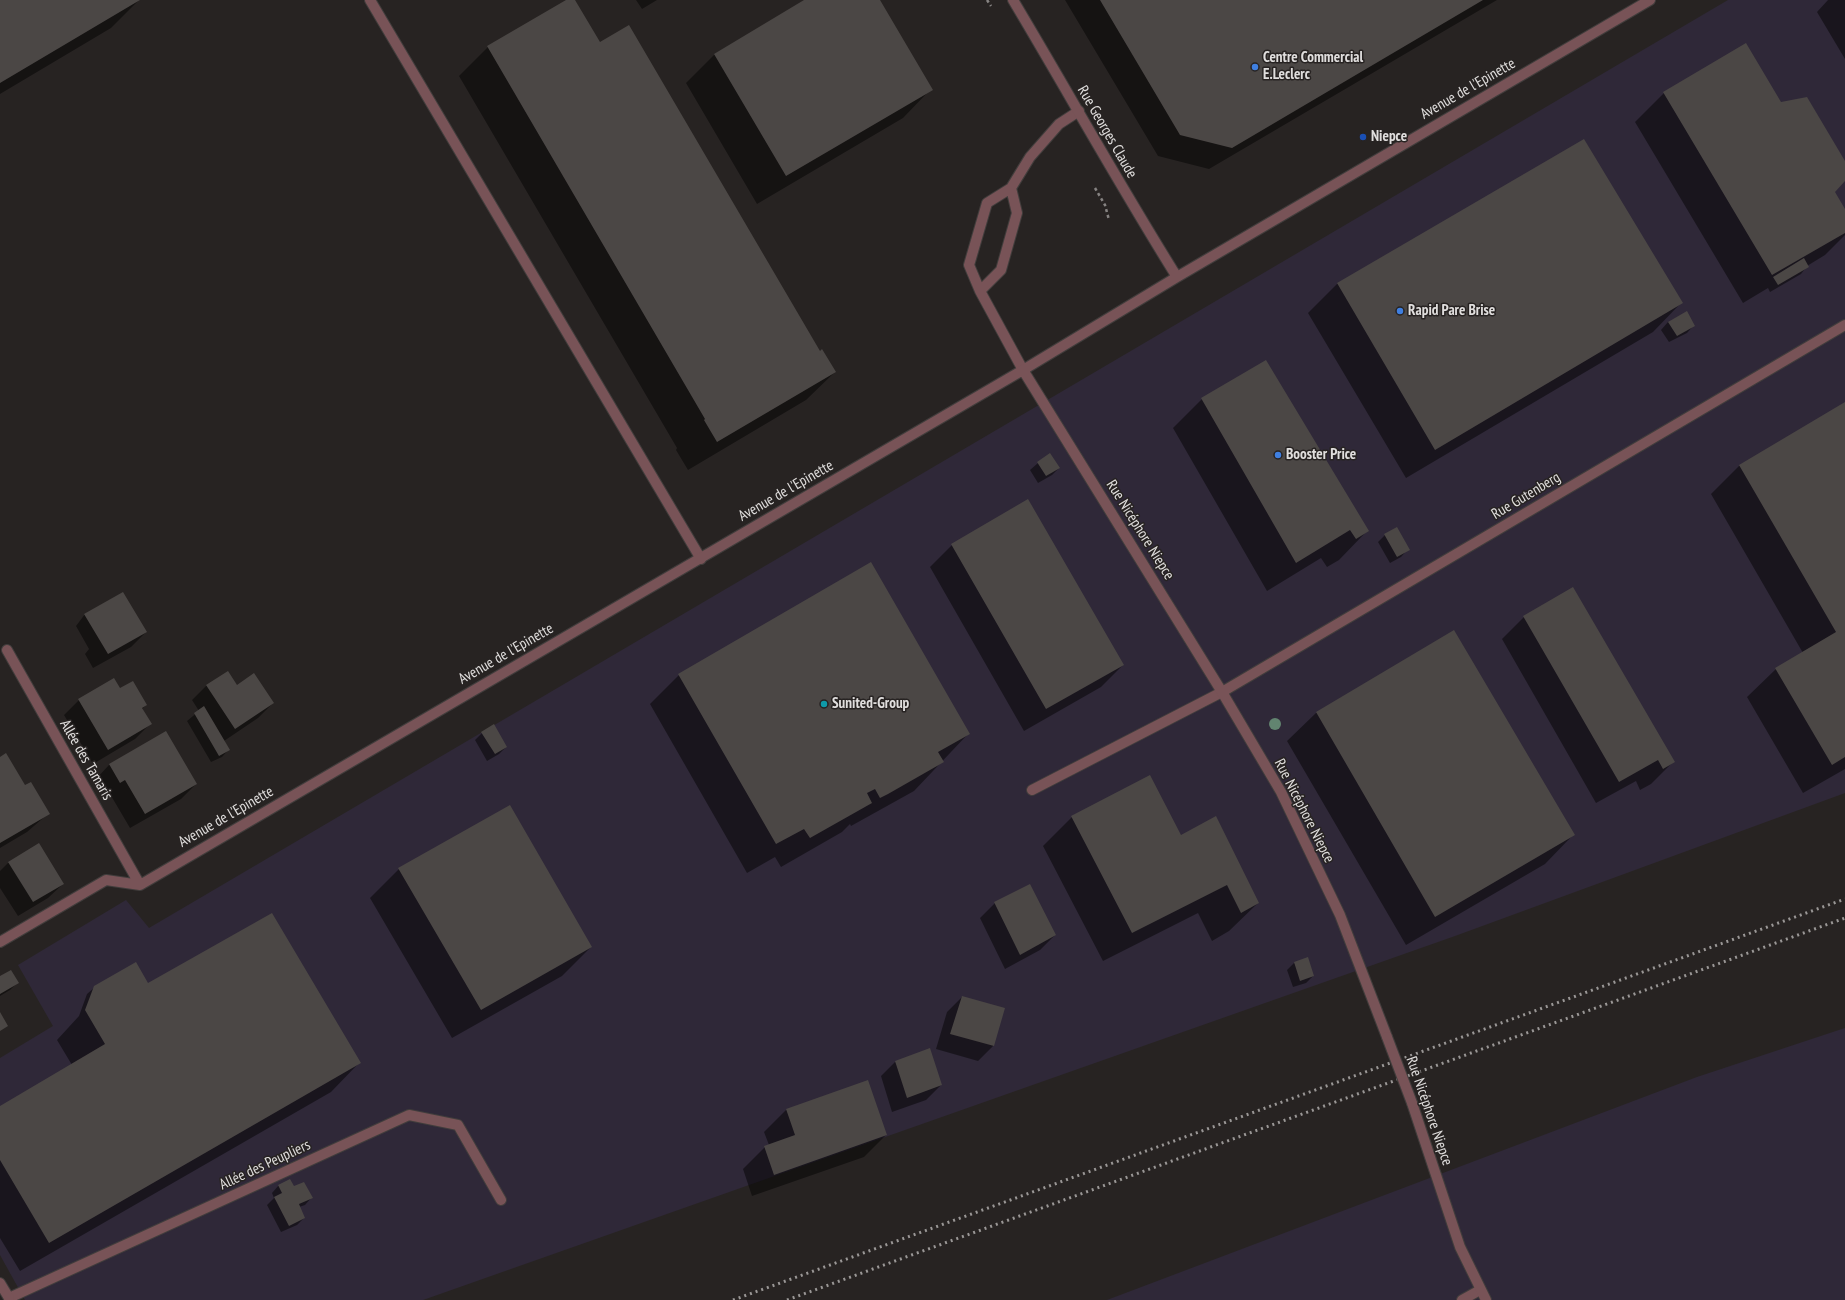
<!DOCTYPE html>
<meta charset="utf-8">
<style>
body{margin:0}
canvas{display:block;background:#272322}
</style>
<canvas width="1845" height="1300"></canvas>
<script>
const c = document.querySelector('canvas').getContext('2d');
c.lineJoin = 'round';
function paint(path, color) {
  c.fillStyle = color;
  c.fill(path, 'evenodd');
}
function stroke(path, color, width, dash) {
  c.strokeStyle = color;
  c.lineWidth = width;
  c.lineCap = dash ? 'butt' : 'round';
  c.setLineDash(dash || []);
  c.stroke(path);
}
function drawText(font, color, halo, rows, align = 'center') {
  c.font = font + ' "PT Sans Narrow",sans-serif';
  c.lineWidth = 3;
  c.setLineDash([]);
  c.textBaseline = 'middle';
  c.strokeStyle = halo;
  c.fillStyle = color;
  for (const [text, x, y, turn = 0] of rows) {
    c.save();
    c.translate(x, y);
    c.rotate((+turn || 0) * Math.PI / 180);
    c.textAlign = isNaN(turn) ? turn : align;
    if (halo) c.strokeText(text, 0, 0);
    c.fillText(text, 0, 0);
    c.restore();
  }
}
paint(new Path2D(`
 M 1728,0 L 1845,0 L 1845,793 L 1455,936 L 423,1300 L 25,1300 L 0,1255 L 0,1058 L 53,1026 L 18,965 L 126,900 L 149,928 Z
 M 1845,1028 L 1845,1300 L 1107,1300 L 1697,1077 Z`), '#2f2838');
paint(new Path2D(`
 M 0,0 L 139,0 L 111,28 L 0,94 Z
 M 568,0 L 574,0 L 600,43 L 819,352 L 835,372 L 806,400 L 688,470 L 676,450 L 677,448 L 459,76 L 488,47 Z
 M 636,0 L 657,0 L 642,9 Z
 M 806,0 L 879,0 L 931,89 L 903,118 L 757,204 L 686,83 L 715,54 Z
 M 1065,0 L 1497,0 L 1209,169 L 1158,156 Z
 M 1828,0 L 1845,0 L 1845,59 L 1817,12 Z
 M 1664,93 L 1780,103 L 1845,163 L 1845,180 L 1834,192 L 1845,211 L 1845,235 L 1825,255 L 1807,266 L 1801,274 L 1770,292 L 1768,288 L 1743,303 L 1635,122 Z
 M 1584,140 L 1681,303 L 1653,332 L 1406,478 L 1308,313 L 1337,284 Z
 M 1668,322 L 1694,325 L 1687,333 L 1669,342 L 1661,330 Z
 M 1202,399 L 1367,531 L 1339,560 L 1327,567 L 1321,558 L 1267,591 L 1173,428 Z
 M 1845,404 L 1845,769 L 1803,793 L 1747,697 L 1776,669 L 1803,653 L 1711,494 L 1739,466 Z
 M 1038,463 L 1059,468 L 1052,475 L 1038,483 L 1030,470 Z
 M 1385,535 L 1408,549 L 1401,557 L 1390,563 L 1378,542 Z
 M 952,545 L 1123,665 L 1101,687 L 1024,731 L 930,567 Z
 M 85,614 L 146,632 L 131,647 L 93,668 L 85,654 L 89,649 L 76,626 Z
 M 1524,617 L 1673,762 L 1651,784 L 1640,790 L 1636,781 L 1596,803 L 1502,639 Z
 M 1454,632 L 1573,835 L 1545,864 L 1406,945 L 1287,741 L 1316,713 Z
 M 679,675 L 969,733 L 914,791 L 851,826 L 850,824 L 842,832 L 781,867 L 775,857 L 747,873 L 650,704 Z
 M 207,685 L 236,686 L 273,703 L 258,718 L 224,741 L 229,749 L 222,757 L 211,762 L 187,721 L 199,711 L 192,700 Z
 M 79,700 L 146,705 L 142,709 L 150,724 L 135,739 L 93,764 L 64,715 Z
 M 482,733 L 506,747 L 499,754 L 487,761 L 475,740 Z
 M 0,758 L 49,813 L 27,832 L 0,848 Z
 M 109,765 L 196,784 L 181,799 L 130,828 L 110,794 L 105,797 L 95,780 Z
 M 1072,817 L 1180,836 L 1258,903 L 1229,931 L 1212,941 L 1198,913 L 1103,961 L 1043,846 Z
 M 39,845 L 63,884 L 48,898 L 18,916 L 0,888 L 0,871 L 8,863 Z
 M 399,869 L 591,947 L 562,976 L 452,1038 L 370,898 Z
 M 995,903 L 1055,935 L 1040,950 L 1005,969 L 980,918 Z
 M 1294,963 L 1313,976 L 1306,983 L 1293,987 L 1287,970 Z
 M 0,978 L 17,983 L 10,990 L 0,996 Z
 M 148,985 L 359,1063 L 331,1092 L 20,1271 L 0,1238 L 0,1107 L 72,1065 L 57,1040 L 79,1016 L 87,994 L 95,987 Z
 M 962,997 L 1003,1009 L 993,1046 L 978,1061 L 936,1049 L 947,1012 Z
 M 895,1062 L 941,1085 L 926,1100 L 892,1112 L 881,1076 Z
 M 787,1109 L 886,1135 L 864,1157 L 752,1196 L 743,1169 L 765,1147 L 769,1145 L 764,1132 Z
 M 279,1185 L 293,1187 L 312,1197 L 305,1205 L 299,1207 L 304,1218 L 297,1225 L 281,1232 L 267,1205 L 274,1198 L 272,1193 Z`), '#0007');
paint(new Path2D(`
 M 0,0 L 140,0 L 0,83 Z
 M 566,0 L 575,0 L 600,42 L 629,25 L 820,351 L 822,349 L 836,372 L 717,442 L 704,420 L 705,419 L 487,46 Z
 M 804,0 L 880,0 L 933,90 L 786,176 L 714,54 Z
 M 1100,0 L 1483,0 L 1232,148 L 1180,135 Z
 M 1746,43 L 1781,102 L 1807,97 L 1845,161 L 1845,181 L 1835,192 L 1845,209 L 1845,233 L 1772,275 L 1663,92 Z
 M 1584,139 L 1683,303 L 1435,450 L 1337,283 Z
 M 1804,258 L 1809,267 L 1778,285 L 1773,277 Z
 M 1687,311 L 1695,326 L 1677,336 L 1668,322 Z
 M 1266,360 L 1369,531 L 1356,539 L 1350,530 L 1296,563 L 1201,398 Z
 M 1845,402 L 1845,757 L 1832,765 L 1775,668 L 1836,632 L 1739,465 Z
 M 1050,453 L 1060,468 L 1046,476 L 1037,462 Z
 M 1028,499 L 1124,665 L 1046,709 L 951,544 Z
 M 1397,527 L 1410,550 L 1397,557 L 1384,534 Z
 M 871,562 L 970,734 L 938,752 L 944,762 L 888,794 L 880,798 L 875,789 L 867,793 L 872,803 L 810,838 L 804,829 L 776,844 L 678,674 Z
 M 1573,587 L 1675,762 L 1663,769 L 1658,760 L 1619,782 L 1523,616 Z
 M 123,592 L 147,632 L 108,654 L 84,614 Z
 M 1454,630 L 1575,835 L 1435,917 L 1316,712 Z
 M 228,671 L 237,685 L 254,673 L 274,703 L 235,729 L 206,685 Z
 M 114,678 L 120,688 L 133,681 L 147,705 L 142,708 L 152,724 L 108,750 L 78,699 Z
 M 204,706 L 230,750 L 219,756 L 194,713 Z
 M 494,724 L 507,747 L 495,754 L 481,732 Z
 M 166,731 L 197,784 L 145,814 L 125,780 L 120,783 L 109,764 Z
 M 6,753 L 25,785 L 31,782 L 50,814 L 0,843 L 0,757 Z
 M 1150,775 L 1181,835 L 1216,816 L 1259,903 L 1241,913 L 1227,885 L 1132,933 L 1071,816 Z
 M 510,805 L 592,947 L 481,1010 L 398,868 Z
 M 39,843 L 64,884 L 33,902 L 8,862 Z
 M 1030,884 L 1056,935 L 1020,955 L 994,902 Z
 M 272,913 L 361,1063 L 49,1243 L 0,1160 L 0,1106 L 105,1044 L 85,1010 L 94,986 L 136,962 L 148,983 Z
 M 1308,957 L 1314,976 L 1300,981 L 1294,962 Z
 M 11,970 L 19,983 L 0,994 L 0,976 Z
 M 962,996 L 1005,1008 L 994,1046 L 950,1034 Z
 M 0,1012 L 8,1026 L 0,1031 Z
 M 930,1048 L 942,1085 L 907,1098 L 895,1061 Z
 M 868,1080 L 887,1135 L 774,1175 L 764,1146 L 795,1135 L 786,1109 Z
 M 290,1179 L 294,1186 L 304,1182 L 313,1198 L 299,1204 L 305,1218 L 289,1226 L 274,1197 L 282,1193 L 278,1185 Z`), '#4b4745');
const lane = new Path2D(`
 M 370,0 L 701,559
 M 980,291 L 1001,270 L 1017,213 L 1011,188
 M 1023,370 L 980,291 L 969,265 L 987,203 L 1011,188 L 1030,157 L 1059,124 L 1079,111
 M 1032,790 L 1222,692
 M 9,1298 L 409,1115 L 458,1125 L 501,1200
 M 1462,1300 L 1480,1290`);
const street = new Path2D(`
 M 1013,0 C 1068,92 1120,186 1177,277
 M 1023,370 L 1222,692 L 1281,792 L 1340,915 L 1387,1037
 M 7,650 L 140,885
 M 1222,692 L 1845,325
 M 0,942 L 106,880 L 140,885 L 1023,370 L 1177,277 L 1650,0
 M 1412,1103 L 1460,1247 L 1486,1300
 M 0,1283 L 9,1298`);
stroke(lane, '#413d3c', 12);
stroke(street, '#413d3c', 12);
stroke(new Path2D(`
 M 987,0 L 991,6
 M 1095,188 L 1105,205 L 1109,220`), '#868382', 2.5, [3, 3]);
stroke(lane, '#785357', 10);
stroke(street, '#785357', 10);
stroke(new Path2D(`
 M 733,1300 L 1845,899
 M 787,1300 L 1845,918`), '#9a9796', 3, [2, 4]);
const streetBridge = new Path2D(`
 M 1387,1037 L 1412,1103`);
stroke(streetBridge, '#413d3c', 12, []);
stroke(streetBridge, '#785357', 10);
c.fillStyle = '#628470';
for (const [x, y] of [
 [1275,724]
]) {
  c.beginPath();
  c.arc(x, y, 6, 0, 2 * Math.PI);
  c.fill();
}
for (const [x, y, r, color] of [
 [1255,67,4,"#3f7fe0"],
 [1363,137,4,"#1a4fb4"],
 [1400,311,4,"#3f7fe0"],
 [1278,455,4,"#3f7fe0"],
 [824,704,4,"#0f9aa8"]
]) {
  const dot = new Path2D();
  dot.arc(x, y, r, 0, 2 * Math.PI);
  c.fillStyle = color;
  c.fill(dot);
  stroke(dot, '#272322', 1.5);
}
drawText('bold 15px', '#e0dedd', '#272322', [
 ["Centre Commercial",1263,58],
 ["E.Leclerc",1263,75],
 ["Niepce",1371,137],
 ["Rapid Pare Brise",1408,311],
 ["Booster Price",1286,455],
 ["Sunited-Group",832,704]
], 'left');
drawText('15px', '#e0dedd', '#272322', [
 ["Avenue de l'Epinette",1468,89,-30],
 ["Rue Georges Claude",1107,132,60],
 ["Avenue de l'Epinette",786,491,-30],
 ["Rue Gutenberg",1526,496,-31],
 ["Rue Nicéphore Niepce",1140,530,58],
 ["Avenue de l'Epinette",506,654,-30],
 ["Allée des Tamaris",86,760,60],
 ["Rue Nicéphore Niepce",1304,811,63],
 ["Avenue de l'Epinette",226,817,-30],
 ["Rue Nicéphore Niepce",1429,1111,71],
 ["Allée des Peupliers",265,1165,-25]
]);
</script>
